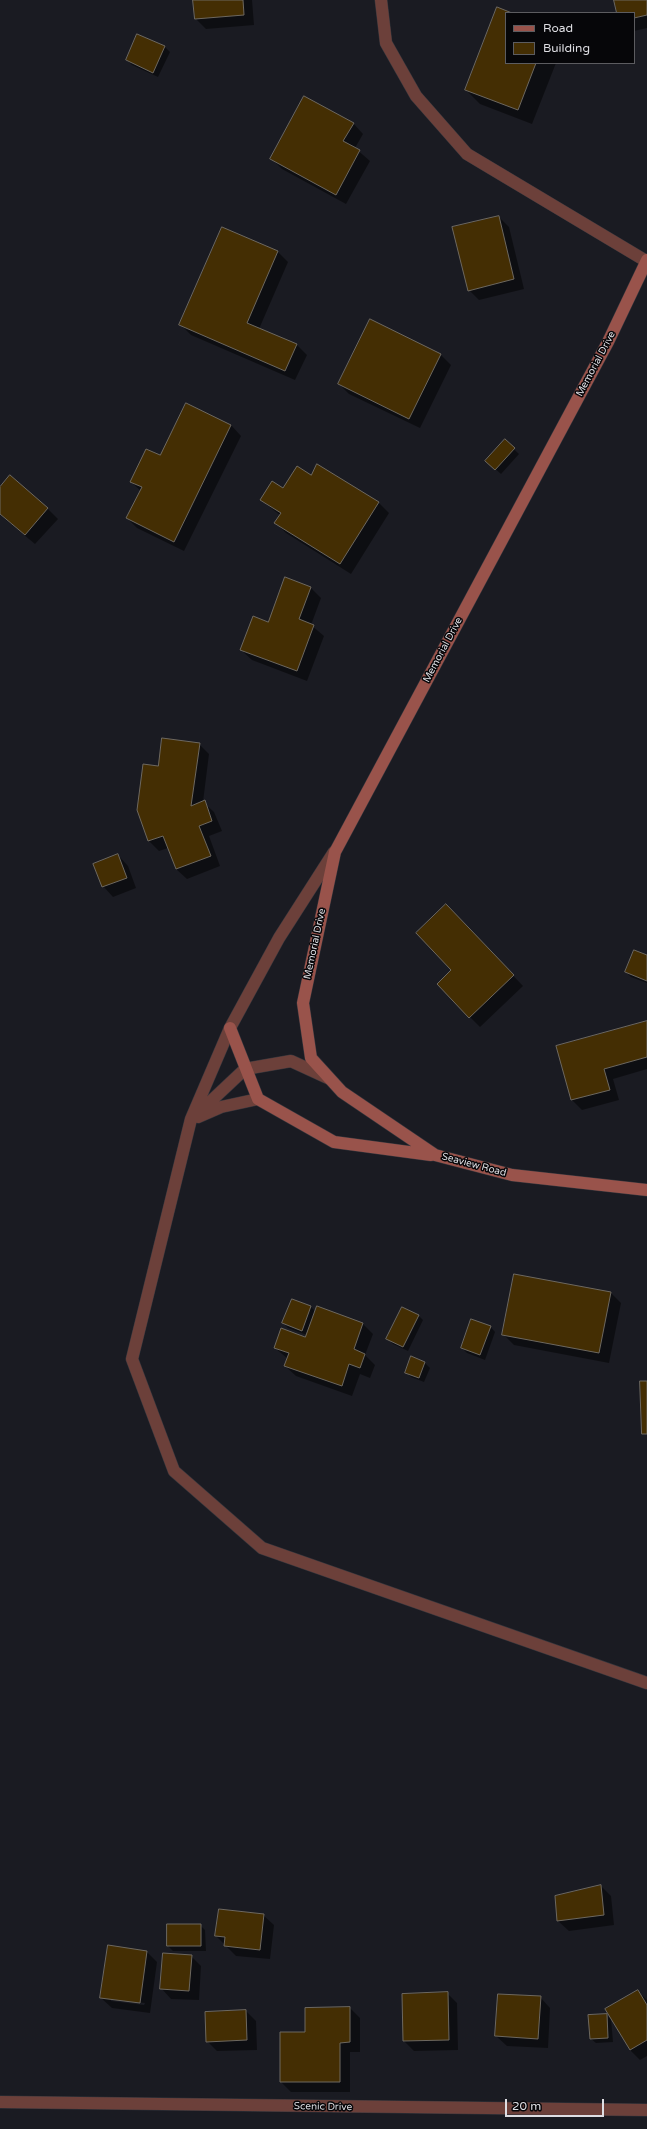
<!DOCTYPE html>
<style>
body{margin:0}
#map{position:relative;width:647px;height:2129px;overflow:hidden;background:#1a1b22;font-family:"Varela Round",sans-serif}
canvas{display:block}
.legend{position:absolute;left:505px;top:12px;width:130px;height:52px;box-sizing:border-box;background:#060609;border:1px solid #5c5c60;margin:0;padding:5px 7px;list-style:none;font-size:12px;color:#dedee3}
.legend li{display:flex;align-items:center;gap:8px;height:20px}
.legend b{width:20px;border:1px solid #5c5c60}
.scale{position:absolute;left:505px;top:2099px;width:99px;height:18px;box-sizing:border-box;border:2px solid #dedee3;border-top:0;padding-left:5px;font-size:12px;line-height:14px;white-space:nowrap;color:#dedee3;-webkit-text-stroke:3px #060609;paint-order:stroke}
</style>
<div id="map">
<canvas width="647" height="2129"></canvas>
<ul class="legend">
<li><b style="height:5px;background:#99534b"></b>Road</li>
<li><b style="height:11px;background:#442e03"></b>Building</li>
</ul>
<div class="scale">20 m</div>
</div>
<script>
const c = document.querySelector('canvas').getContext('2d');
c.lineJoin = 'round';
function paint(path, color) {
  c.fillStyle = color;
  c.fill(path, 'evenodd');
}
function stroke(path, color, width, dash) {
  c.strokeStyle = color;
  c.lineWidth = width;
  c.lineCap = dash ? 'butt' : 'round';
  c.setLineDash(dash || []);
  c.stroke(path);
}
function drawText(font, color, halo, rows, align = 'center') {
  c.font = font + ' "Varela Round",sans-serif';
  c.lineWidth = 3;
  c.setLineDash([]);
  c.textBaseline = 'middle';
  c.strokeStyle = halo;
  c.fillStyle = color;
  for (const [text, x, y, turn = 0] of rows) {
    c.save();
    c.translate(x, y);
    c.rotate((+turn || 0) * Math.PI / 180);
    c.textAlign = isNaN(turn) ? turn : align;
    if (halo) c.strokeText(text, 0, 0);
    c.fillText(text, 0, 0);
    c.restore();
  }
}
paint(new Path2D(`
 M 194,0 L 252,0 L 254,25 L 206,29 L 196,19 Z
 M 615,0 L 647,0 L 647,28 L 634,31 L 634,13 L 618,13 Z
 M 498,9 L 509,13 L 506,13 L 506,63 L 556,63 L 532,124 L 480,104 L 466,90 Z
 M 138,36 L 165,47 L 170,52 L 158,77 L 132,65 L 127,60 Z
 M 353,123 L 363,134 L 355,148 L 370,161 L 346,204 L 282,169 L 272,159 Z
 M 499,217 L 509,227 L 524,289 L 479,300 L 469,290 Z
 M 222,228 L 278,252 L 288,262 L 259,329 L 296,344 L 307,355 L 295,380 L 191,335 L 181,325 Z
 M 370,320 L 441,355 L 451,365 L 420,428 L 349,394 L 339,384 Z
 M 186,404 L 231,425 L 241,436 L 184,551 L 137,528 L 127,518 L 141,491 L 131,482 L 160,457 Z
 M 505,441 L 519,454 L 501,474 L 492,466 Z
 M 318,465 L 379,503 L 389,513 L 351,574 L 286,533 L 276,523 L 281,516 L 261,500 L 311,476 Z
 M 0,489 L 47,508 L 58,519 L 35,544 L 0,515 Z
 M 311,588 L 321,598 L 311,625 L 324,636 L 307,681 L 252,660 L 241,650 L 269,623 Z
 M 199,744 L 209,754 L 203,802 L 214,812 L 222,831 L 209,836 L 220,866 L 187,879 L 176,869 L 168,848 L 159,851 L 149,841 L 138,810 L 159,767 Z
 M 118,855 L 128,866 L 136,888 L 113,897 L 103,886 Z
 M 456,916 L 523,986 L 480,1027 L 470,1017 L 453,971 Z
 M 647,957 L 647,983 L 631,977 L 626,972 Z
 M 647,1022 L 647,1069 L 613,1079 L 619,1100 L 582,1110 L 572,1100 Z
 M 611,1293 L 621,1303 L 609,1363 L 514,1345 L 504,1335 Z
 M 292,1301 L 311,1307 L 316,1312 L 363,1324 L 373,1334 L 365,1355 L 375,1365 L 370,1378 L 360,1374 L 352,1396 L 296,1376 L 285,1366 L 288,1359 L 275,1348 L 306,1338 L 307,1335 L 288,1328 L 283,1323 Z
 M 418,1315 L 423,1320 L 408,1351 L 393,1344 L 388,1339 Z
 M 490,1326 L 495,1332 L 485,1360 L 467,1353 L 462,1348 Z
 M 425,1363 L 430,1368 L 424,1382 L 411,1377 L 406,1372 Z
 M 601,1886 L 611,1896 L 614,1925 L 569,1931 L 558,1921 L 556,1897 Z
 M 263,1915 L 274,1925 L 270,1959 L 236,1956 L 216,1936 Z
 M 200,1925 L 205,1930 L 206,1951 L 173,1951 L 168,1946 Z
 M 146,1951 L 157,1962 L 150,2013 L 112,2008 L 101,1998 ZM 111,1999 L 145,2003 L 144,2005 L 111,2001 Z
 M 191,1956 L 201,1966 L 199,2000 L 171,1999 L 161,1988 Z
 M 638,1991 L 647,2000 L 647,2056 L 640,2060 L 630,2050 L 611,2019 L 613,2042 L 596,2043 L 590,2038 L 606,2015 L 611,2019 Z
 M 447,1993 L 457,2003 L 458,2050 L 414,2051 L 404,2041 Z
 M 540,1997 L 550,2008 L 548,2048 L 507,2046 L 496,2036 Z
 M 350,2008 L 360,2018 L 360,2052 L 350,2052 L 350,2092 L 291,2092 L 281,2082 L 281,2033 L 306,2033 L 306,2009 Z
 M 246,2011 L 256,2021 L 257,2050 L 217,2051 L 207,2041 L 206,2013 Z`), '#0007');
const building = new Path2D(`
 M 193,0 L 243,0 L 244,15 L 195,19 Z
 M 614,0 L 647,0 L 647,15 L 634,18 L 634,13 L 617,13 Z
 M 497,7 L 512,13 L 506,13 L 506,63 L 536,63 L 518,110 L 465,90 Z
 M 137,34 L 165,46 L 153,73 L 126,60 Z
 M 304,96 L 354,123 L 343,141 L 360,150 L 336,195 L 270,159 Z
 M 499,216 L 514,279 L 468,291 L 452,227 Z
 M 222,227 L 278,251 L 247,323 L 297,344 L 285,371 L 179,325 Z
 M 370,319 L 441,354 L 409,419 L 338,384 Z
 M 186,403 L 231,425 L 174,542 L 126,518 L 142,487 L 130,482 L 146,449 L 160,455 Z
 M 505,439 L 515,448 L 495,470 L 485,461 Z
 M 317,464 L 379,502 L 340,564 L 274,523 L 281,513 L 260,500 L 272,481 L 283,488 L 297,466 L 311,475 Z
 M 10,475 L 48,508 L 25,535 L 0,514 L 0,487 Z
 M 285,577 L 311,587 L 299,619 L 314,625 L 297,671 L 240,650 L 253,616 L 268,622 Z
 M 162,738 L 200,743 L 191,806 L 205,800 L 212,821 L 199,826 L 211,856 L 176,869 L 163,836 L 148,841 L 137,810 L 143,764 L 158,766 Z
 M 118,854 L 127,878 L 102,887 L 93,864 Z
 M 446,904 L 514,975 L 469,1018 L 437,984 L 451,970 L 416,933 Z
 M 634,950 L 647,955 L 647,981 L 625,972 Z
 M 647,1021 L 647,1057 L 604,1069 L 610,1090 L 571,1100 L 556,1046 Z
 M 514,1274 L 611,1292 L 599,1353 L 502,1335 Z
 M 292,1299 L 311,1306 L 302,1331 L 282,1323 Z
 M 317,1306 L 363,1323 L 354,1349 L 365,1354 L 360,1368 L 349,1364 L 342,1386 L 284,1366 L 289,1353 L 274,1348 L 281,1328 L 305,1337 Z
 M 402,1307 L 419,1315 L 403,1347 L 386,1339 Z
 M 471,1319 L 491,1326 L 480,1355 L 461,1348 Z
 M 411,1356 L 425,1362 L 419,1378 L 405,1373 Z
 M 640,1381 L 647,1381 L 647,1434 L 642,1434 Z
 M 601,1885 L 604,1915 L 557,1921 L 555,1896 Z
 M 219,1909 L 264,1914 L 260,1950 L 224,1946 L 225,1937 L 215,1936 Z
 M 167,1924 L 201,1924 L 201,1946 L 167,1946 Z
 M 108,1945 L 147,1951 L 140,2003 L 100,1998 Z
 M 163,1953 L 192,1955 L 189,1991 L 160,1989 Z
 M 638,1990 L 647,2005 L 647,2040 L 630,2050 L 605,2009 Z
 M 448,1992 L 449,2040 L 403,2041 L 402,1994 Z
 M 498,1994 L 541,1996 L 538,2039 L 495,2036 Z
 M 350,2007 L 350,2042 L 340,2043 L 340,2082 L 280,2082 L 280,2032 L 305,2032 L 305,2008 Z
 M 246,2010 L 247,2040 L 206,2042 L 205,2012 Z
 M 607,2014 L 608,2038 L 590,2039 L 588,2015 Z`);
paint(building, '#442e03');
stroke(building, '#6d6860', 1);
const street = new Path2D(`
 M 381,0 L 386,43 L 416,96 L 467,154 L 646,261
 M 334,852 L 279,938 L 230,1028 L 191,1119 L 132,1359 L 174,1471 L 262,1548 L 647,1683
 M 195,1116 L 245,1069 L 291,1061 L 328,1078
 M 198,1117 L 221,1107 L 258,1099
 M 0,2102 L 647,2110`);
const secondary = new Path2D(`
 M 647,260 L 608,342 L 335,852 L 303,1003 L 311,1058 L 342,1092 L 435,1155 L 512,1175 L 647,1190
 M 230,1028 L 258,1099 L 334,1142 L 431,1155`);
stroke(street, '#35363d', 13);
stroke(secondary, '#35363d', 13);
stroke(street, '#6c403a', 12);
stroke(secondary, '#99534b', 12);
drawText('10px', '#dedee3', '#060609', [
 ["Memorial Drive",596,364,-62],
 ["Memorial Drive",443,650,-62],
 ["Memorial Drive",315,944,-78],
 ["Seaview Road",474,1165,15],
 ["Scenic Drive",323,2107,1]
]);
</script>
